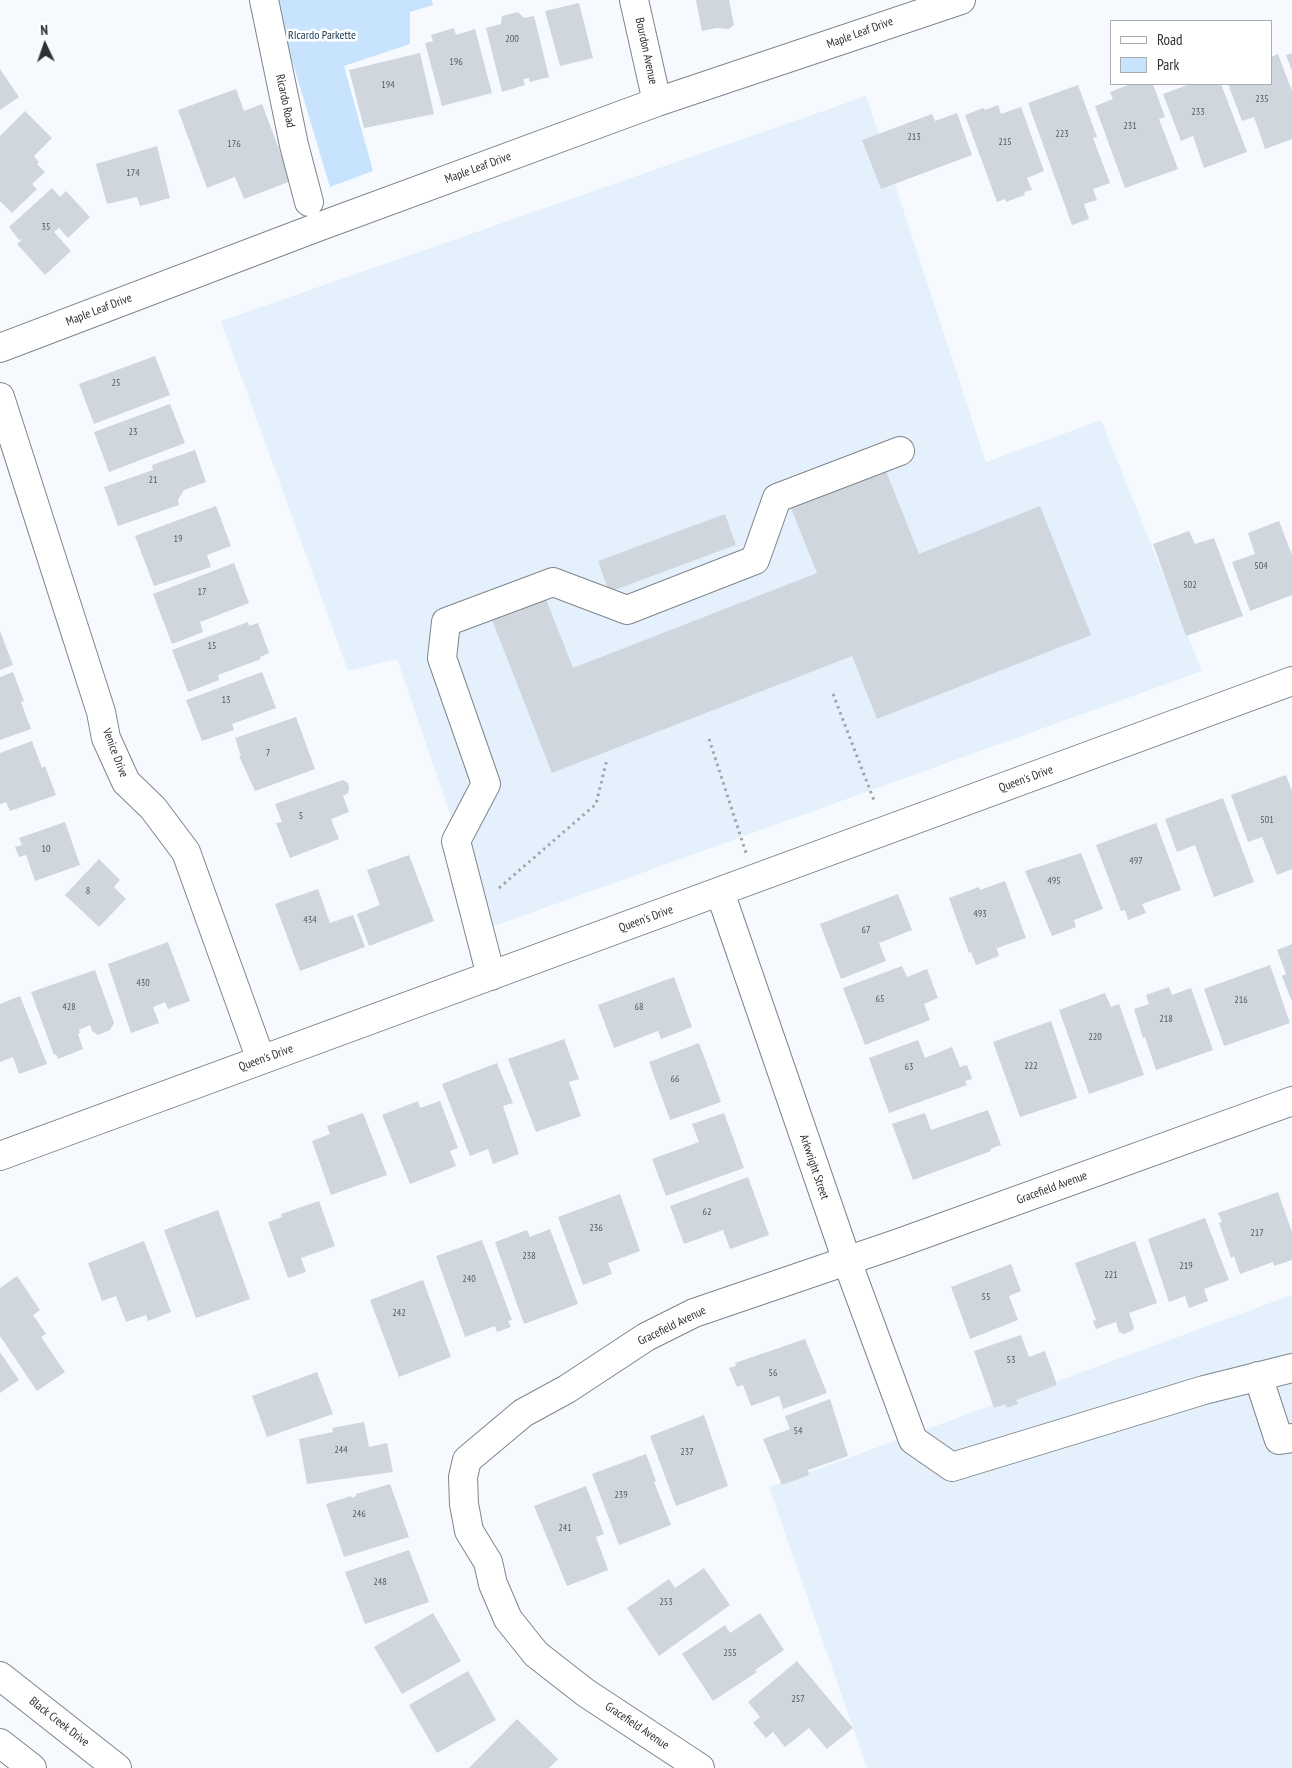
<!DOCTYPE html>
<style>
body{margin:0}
#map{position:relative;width:1292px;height:1768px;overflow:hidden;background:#f6fafe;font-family:"PT Sans Narrow",sans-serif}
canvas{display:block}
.legend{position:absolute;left:1110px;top:20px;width:162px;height:65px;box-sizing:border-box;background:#fff;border:1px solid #abacad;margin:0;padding:6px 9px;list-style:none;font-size:15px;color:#2d3032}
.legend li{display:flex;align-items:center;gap:10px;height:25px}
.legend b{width:25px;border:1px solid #abacad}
.north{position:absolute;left:20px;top:20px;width:50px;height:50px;-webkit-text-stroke:4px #fff;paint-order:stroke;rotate:357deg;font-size:14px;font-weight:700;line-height:20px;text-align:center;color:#2d3032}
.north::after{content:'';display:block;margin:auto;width:18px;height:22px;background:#2d3032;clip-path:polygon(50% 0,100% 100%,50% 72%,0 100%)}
</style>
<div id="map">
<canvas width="1292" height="1768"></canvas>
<ul class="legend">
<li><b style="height:6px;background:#fff"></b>Road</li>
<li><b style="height:14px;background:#c7e3fe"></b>Park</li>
</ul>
<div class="north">N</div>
</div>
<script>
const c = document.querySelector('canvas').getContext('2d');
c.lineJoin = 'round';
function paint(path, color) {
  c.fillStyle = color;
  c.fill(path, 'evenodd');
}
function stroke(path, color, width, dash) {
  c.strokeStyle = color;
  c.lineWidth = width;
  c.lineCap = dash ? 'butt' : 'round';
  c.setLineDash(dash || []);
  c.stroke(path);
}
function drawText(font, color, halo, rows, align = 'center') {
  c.font = font + ' "PT Sans Narrow",sans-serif';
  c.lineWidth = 5;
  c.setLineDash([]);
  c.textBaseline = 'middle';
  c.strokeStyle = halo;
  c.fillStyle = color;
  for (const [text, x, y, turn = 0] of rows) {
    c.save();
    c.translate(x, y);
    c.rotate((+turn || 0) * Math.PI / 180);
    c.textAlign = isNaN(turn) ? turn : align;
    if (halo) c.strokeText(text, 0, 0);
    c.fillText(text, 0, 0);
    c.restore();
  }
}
paint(new Path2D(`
 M 866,96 L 986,462 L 1101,420 L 1202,671 L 489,928 L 397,659 L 348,671 L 221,321 Z
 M 1292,1295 L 1292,1768 L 867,1768 L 769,1487 Z`), '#e4f1fd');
paint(new Path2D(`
 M 274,0 L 432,0 L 433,5 L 410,12 L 410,44 L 344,66 L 373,171 L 330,187 Z`), '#c7e3fe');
paint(new Path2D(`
 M 696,0 L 729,0 L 734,25 L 729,29 L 716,28 L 702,31 Z
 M 579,3 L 593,58 L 560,66 L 545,11 Z
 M 518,12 L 524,18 L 534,16 L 549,77 L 530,82 L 529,78 L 523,79 L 525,85 L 502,92 L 486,28 L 501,24 L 502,16 Z
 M 454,28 L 456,35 L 475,29 L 492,93 L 442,106 L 425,43 L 433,41 L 431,35 Z
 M 420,53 L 434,114 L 364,128 L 349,70 Z
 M 1292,53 L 1292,71 L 1286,55 Z
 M 1278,54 L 1292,91 L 1292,139 L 1265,149 L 1254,117 L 1242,121 L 1228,84 L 1271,84 L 1271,57 Z
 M 0,69 L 19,97 L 0,110 Z
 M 1131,84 L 1153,84 L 1165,117 L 1159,119 L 1178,169 L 1125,188 L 1095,106 L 1113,99 L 1110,92 Z
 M 1190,84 L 1221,84 L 1247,152 L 1204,168 L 1193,136 L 1181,141 L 1163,94 Z
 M 1078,85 L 1097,137 L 1093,138 L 1110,183 L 1093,189 L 1097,200 L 1084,204 L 1089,219 L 1072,225 L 1028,103 Z
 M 236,89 L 244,111 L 262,104 L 291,181 L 244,199 L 235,177 L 207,188 L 178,110 Z
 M 998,105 L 1001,114 L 1021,107 L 1044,171 L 1027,178 L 1032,190 L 1024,192 L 1025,195 L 1006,202 L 1005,199 L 997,202 L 965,115 L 983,108 L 985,110 Z
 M 25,111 L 52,138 L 34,156 L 39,162 L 37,164 L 45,172 L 32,184 L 37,189 L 12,213 L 0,201 L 0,136 Z
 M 957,113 L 972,155 L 881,189 L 862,140 L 932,114 L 935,121 Z
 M 157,146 L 170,198 L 140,206 L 137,197 L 107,204 L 96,164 Z
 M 52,188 L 60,197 L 66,191 L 90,217 L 68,238 L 59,228 L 54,232 L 71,251 L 45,275 L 17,244 L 23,239 L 19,240 L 9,227 Z
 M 155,356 L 170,395 L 94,424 L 79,384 Z
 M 170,404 L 185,443 L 109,472 L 94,432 Z
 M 195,450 L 206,482 L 184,490 L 178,500 L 179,505 L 118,526 L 104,487 L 153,470 L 152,465 Z
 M 884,466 L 919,554 L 1040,506 L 1091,635 L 877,719 L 852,656 L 552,773 L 492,620 L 546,599 L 573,668 L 817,573 L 789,503 Z
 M 216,506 L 231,546 L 207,555 L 211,567 L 154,586 L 135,536 Z
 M 725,514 L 736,545 L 609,592 L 598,561 Z
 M 1279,521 L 1292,555 L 1292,595 L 1250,611 L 1232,562 L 1255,554 L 1248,533 Z
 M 1189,531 L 1195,544 L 1214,538 L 1243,616 L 1186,636 L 1153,544 Z
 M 234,563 L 249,603 L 200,622 L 203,632 L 172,644 L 153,594 Z
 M 248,622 L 249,626 L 258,623 L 269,653 L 260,657 L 261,659 L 218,675 L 219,680 L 188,692 L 172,650 Z
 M 0,631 L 13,665 L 0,670 Z
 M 13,672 L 24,701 L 21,702 L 31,729 L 0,740 L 0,677 Z
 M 262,672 L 276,708 L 232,724 L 234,730 L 202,741 L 186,700 Z
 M 296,717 L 315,769 L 255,791 L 239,756 L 241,756 L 235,738 Z
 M 32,741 L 42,768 L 45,766 L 56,795 L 10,811 L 6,802 L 0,804 L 0,753 Z
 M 1286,775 L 1292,791 L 1292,869 L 1277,875 L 1262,837 L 1248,842 L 1231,795 Z
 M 343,780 L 348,783 L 349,789 L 348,793 L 343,796 L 349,812 L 331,819 L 339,839 L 290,858 L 276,823 L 282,822 L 275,804 Z
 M 1223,798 L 1254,882 L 1214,897 L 1195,845 L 1177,852 L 1165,819 Z
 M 65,822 L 80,865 L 35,881 L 26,855 L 19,857 L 15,847 L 22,845 L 19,838 Z
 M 1156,823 L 1181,890 L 1142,904 L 1146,913 L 1128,920 L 1125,910 L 1121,911 L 1096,845 Z
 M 1081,853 L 1103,909 L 1074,920 L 1076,927 L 1052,936 L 1025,871 Z
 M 409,855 L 434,921 L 369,946 L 357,914 L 380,905 L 367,870 Z
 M 99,859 L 120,880 L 114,887 L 126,899 L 99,927 L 65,895 Z
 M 1005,881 L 1026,938 L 997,948 L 995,943 L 999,956 L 976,965 L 971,952 L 969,953 L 949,898 L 979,887 L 980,890 Z
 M 318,889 L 330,923 L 353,915 L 365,947 L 300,971 L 275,904 Z
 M 898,894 L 912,930 L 879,943 L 886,961 L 841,979 L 820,924 Z
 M 168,942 L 190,1001 L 168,1009 L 165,1002 L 153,1007 L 159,1023 L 131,1033 L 108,964 Z
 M 1292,944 L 1292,1002 L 1282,976 L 1286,974 L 1277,950 Z
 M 1270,965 L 1290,1023 L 1224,1046 L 1204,989 Z
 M 902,966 L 907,977 L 927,969 L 938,998 L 924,1004 L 930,1020 L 865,1045 L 843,988 Z
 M 95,970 L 114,1023 L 110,1030 L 98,1035 L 92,1031 L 90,1025 L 79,1030 L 80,1033 L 78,1034 L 83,1049 L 58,1059 L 56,1054 L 54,1055 L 31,992 Z
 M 674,977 L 692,1027 L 661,1039 L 658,1031 L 614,1048 L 598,1005 Z
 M 1169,987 L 1172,995 L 1191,988 L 1213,1050 L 1156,1070 L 1145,1037 L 1143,1038 L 1134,1009 L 1149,1004 L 1146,995 Z
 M 1105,993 L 1111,1007 L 1119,1004 L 1144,1075 L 1089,1094 L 1059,1010 Z
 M 20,996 L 47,1064 L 19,1074 L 13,1057 L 0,1062 L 0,1004 Z
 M 1051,1021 L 1077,1098 L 1020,1117 L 993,1042 Z
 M 564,1039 L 579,1079 L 569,1082 L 581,1116 L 536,1132 L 508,1059 Z
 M 918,1040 L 925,1058 L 952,1047 L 960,1067 L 967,1065 L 972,1079 L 965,1081 L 967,1085 L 889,1113 L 869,1058 Z
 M 699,1043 L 721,1102 L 670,1120 L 649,1062 Z
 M 497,1063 L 513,1103 L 503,1106 L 519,1154 L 493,1164 L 488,1149 L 470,1156 L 442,1084 Z
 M 418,1101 L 420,1108 L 440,1101 L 458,1148 L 450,1151 L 456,1166 L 410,1184 L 382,1115 Z
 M 988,1110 L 1001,1145 L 990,1149 L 991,1151 L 913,1180 L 892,1124 L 925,1113 L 931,1130 Z
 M 363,1113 L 387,1175 L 331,1195 L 312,1141 L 330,1134 L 327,1126 Z
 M 724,1113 L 744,1168 L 666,1196 L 652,1159 L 699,1142 L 692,1124 Z
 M 748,1177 L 769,1235 L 730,1249 L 723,1230 L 684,1244 L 670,1206 Z
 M 1278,1192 L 1292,1232 L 1292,1260 L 1274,1266 L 1273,1262 L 1240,1274 L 1234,1256 L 1231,1258 L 1219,1223 L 1222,1222 L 1218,1213 Z
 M 620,1194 L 640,1251 L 608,1263 L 612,1274 L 583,1285 L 558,1217 Z
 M 319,1201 L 335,1246 L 301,1258 L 306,1272 L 288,1278 L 268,1222 L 282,1217 L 281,1214 Z
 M 218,1210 L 250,1299 L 196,1318 L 164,1230 Z
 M 1205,1218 L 1229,1280 L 1204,1289 L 1208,1301 L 1189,1308 L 1185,1296 L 1169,1302 L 1148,1239 Z
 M 550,1229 L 578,1304 L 524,1324 L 495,1242 L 527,1230 L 530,1237 Z
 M 482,1240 L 512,1320 L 508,1321 L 511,1327 L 497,1332 L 495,1326 L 465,1337 L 436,1256 Z
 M 144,1241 L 171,1312 L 148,1321 L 146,1315 L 126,1322 L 116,1296 L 102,1301 L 88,1263 Z
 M 1135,1241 L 1157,1303 L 1129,1313 L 1134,1327 L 1133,1330 L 1124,1334 L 1119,1332 L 1116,1322 L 1096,1329 L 1093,1321 L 1096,1320 L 1075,1263 Z
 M 1011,1264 L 1021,1291 L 1009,1296 L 1018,1320 L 970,1339 L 951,1287 Z
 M 17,1276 L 40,1310 L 33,1315 L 46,1334 L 41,1337 L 65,1372 L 37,1391 L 0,1336 L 0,1288 Z
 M 423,1280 L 451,1357 L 399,1377 L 370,1300 Z
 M 1021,1335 L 1029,1357 L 1045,1351 L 1057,1385 L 1016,1400 L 1018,1404 L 1007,1408 L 1005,1404 L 994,1408 L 974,1351 Z
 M 805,1339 L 827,1393 L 783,1409 L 779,1396 L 751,1406 L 743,1385 L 737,1387 L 729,1368 L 736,1366 L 735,1363 Z
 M 0,1352 L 19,1380 L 0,1393 Z
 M 317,1372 L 333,1414 L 267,1437 L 252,1396 Z
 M 830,1399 L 848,1456 L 808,1470 L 809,1475 L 782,1485 L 763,1439 L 790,1429 L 785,1416 Z
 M 704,1415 L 728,1486 L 676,1506 L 650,1436 Z
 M 364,1422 L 369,1447 L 387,1443 L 393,1472 L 307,1484 L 299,1439 L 333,1432 L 332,1428 Z
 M 646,1454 L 656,1481 L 654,1482 L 671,1525 L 619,1545 L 592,1474 Z
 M 390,1484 L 409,1537 L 344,1557 L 326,1504 L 351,1496 L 352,1498 L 356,1496 L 356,1494 Z
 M 586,1486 L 604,1534 L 596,1537 L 608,1570 L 567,1586 L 534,1506 Z
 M 409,1550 L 429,1602 L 365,1624 L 345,1572 Z
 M 704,1568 L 730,1605 L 659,1656 L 627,1608 L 669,1579 L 675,1588 Z
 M 433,1613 L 461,1661 L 402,1694 L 374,1647 Z
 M 760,1613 L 784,1650 L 755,1670 L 757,1672 L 713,1701 L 682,1654 L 725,1625 L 730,1633 Z
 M 797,1661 L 853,1728 L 827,1749 L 809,1728 L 785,1747 L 773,1732 L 766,1738 L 753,1723 L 760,1717 L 748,1702 Z
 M 468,1671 L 496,1720 L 437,1753 L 409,1705 Z
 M 517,1719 L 558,1759 L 549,1768 L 469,1768 Z`), '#d0d6dd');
const minor = new Path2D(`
 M 264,0 L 294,145 L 309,202
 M 634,0 L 657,102
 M 0,348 L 318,227 L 657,102 L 961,0
 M 0,397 L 101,712 L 106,738 L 126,782 L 153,808 L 186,852 L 261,1060
 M 720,892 L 847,1261 L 913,1440 L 952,1467 L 1204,1390 L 1292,1368
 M 491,976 L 456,841 L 486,784 L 442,658 L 446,622 L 553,582 L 627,610 L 755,560 L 777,498 L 900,451
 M 0,1156 L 1292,681
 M 1258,1376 L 1279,1440 L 1292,1438
 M 700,1768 L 586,1693 L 536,1654 L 508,1619 L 493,1584 L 488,1562 L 469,1531 L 464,1504 L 463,1477 L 467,1460 L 523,1413 L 567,1389 L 646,1337 L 694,1313 L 899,1243 L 1292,1101`);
const highway = new Path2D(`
 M 0,1676 L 117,1768
 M 0,1743 L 32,1768`);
stroke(minor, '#7f858b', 30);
stroke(highway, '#7f858b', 30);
stroke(new Path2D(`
 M 833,694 L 875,803
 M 709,739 L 746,853
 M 499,888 L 596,804 L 607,759`), '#a0a4a7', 3, [2.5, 4]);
stroke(minor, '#fff', 28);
stroke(highway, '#fff', 28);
drawText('10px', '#565a5d', null, [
 ["200",512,39],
 ["196",456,62],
 ["194",388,85],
 ["235",1262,99],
 ["233",1198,112],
 ["231",1130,126],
 ["223",1062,134],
 ["213",914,137],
 ["215",1005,142],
 ["176",234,144],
 ["174",133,173],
 ["35",46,227],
 ["25",116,383],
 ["23",133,432],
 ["21",153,480],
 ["19",178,539],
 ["504",1261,566],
 ["502",1190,585],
 ["17",202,592],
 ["15",212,646],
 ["13",226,700],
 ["7",268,753],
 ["5",301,816],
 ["501",1267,820],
 ["10",46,849],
 ["497",1136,861],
 ["495",1054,881],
 ["8",88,891],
 ["493",980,914],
 ["434",310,920],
 ["67",866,930],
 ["430",143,983],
 ["65",880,999],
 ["216",1241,1000],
 ["428",69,1007],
 ["68",639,1007],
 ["218",1166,1019],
 ["220",1095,1037],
 ["222",1031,1066],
 ["63",909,1067],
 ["66",675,1079],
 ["62",707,1212],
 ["236",596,1228],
 ["217",1257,1233],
 ["238",529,1256],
 ["219",1186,1266],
 ["221",1111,1275],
 ["240",469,1279],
 ["55",986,1297],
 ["242",399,1313],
 ["53",1011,1360],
 ["56",773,1373],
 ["54",798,1431],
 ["244",341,1450],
 ["237",687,1452],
 ["239",621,1495],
 ["246",359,1514],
 ["241",565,1528],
 ["248",380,1582],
 ["253",666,1602],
 ["255",730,1653],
 ["257",798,1699]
]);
drawText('12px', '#2d3032', '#fff', [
 ["Maple Leaf Drive",860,33,-20],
 ["Bourdon Avenue",646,51,78],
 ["Ricardo Road",285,101,78],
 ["Maple Leaf Drive",478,168,-20],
 ["Maple Leaf Drive",99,310,-21],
 ["Venice Drive",115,753,69],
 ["Queen's Drive",1026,779,-20],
 ["Queen's Drive",646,919,-20],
 ["Queen's Drive",266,1058,-20],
 ["Arkwright Street",814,1167,71],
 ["Gracefield Avenue",1052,1188,-20],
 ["Gracefield Avenue",672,1326,-26],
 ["Black Creek Drive",59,1722,38],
 ["Gracefield Avenue",637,1726,34]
]);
drawText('12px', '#153550', '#fff', [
 ["RIcardo Parkette",322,36]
]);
</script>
